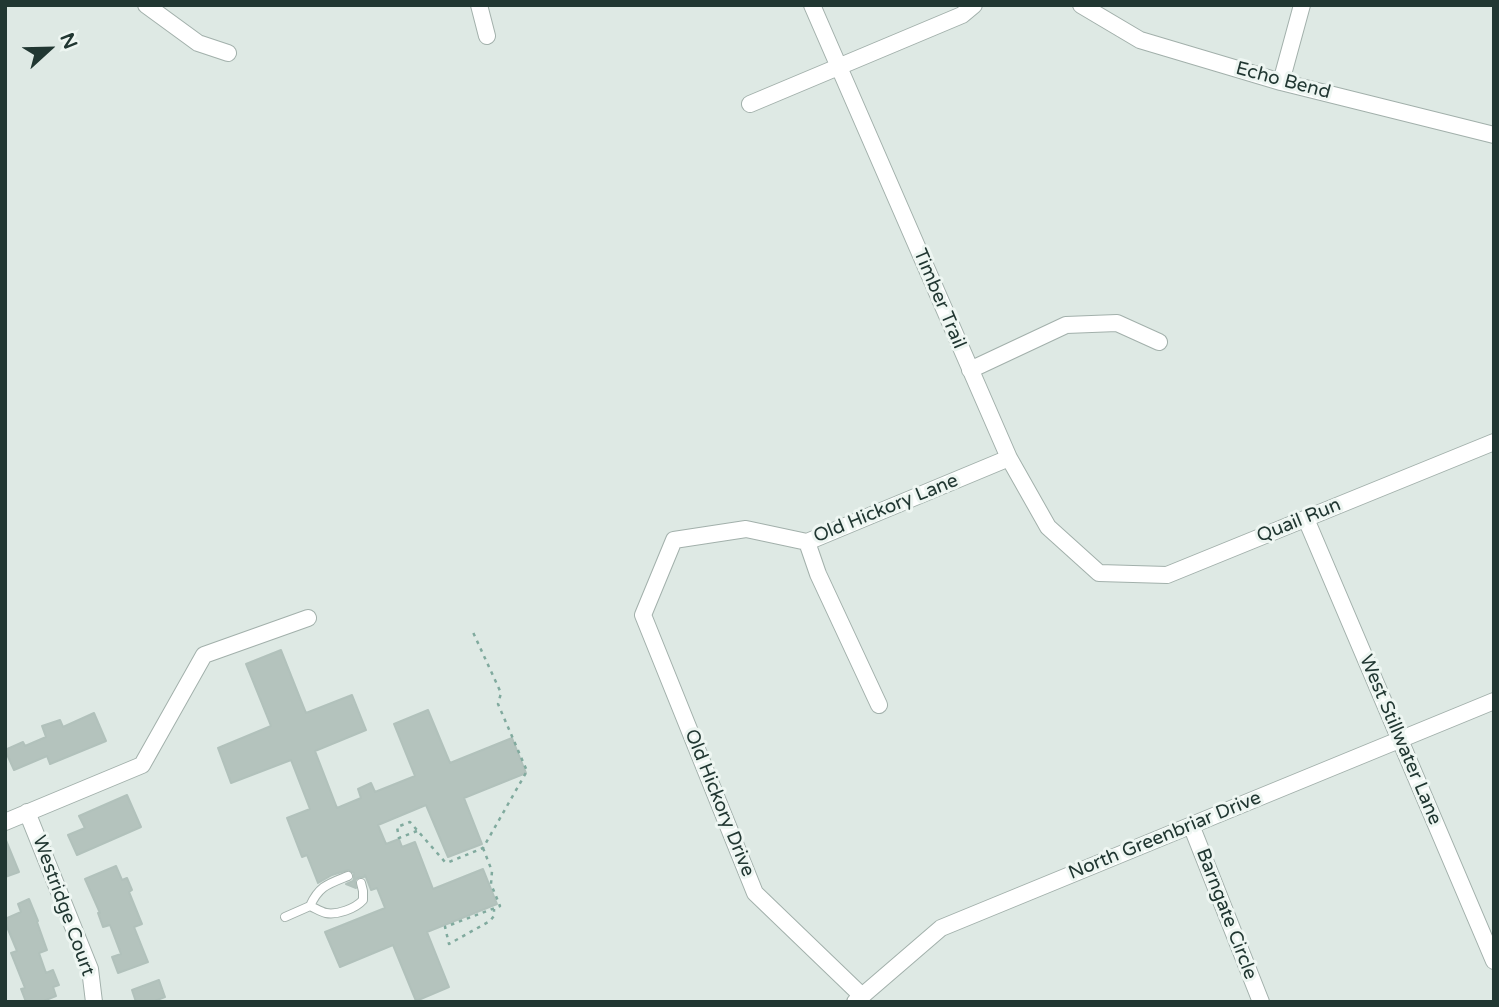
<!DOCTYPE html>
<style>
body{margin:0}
#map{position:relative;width:1499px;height:1007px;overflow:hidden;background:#dee9e4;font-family:"Varela Round",sans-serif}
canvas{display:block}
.frame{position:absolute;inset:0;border:7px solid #213732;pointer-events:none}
.north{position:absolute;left:14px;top:14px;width:70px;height:70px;-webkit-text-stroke:5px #eef6f2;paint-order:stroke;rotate:68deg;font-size:19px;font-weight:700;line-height:28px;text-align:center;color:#213732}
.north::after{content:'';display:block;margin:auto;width:24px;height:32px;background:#213732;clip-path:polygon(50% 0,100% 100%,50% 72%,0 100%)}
</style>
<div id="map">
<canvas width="1499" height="1007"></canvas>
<div class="frame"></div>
<div class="north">N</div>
</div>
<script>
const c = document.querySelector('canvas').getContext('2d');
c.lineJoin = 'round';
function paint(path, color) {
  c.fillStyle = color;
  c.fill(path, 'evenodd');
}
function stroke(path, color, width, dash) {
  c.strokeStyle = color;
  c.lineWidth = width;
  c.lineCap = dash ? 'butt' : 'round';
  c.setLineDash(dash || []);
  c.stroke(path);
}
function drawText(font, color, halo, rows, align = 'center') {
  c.font = font + ' "Varela Round",sans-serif';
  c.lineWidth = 6;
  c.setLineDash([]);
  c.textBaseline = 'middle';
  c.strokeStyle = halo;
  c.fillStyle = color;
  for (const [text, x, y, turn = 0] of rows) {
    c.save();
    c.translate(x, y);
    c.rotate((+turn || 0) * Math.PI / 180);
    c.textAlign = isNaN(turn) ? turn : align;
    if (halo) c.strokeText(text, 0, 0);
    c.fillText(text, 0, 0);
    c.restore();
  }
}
const building = new Path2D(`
 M 281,650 L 306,713 L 352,695 L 366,730 L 315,751 L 337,808 L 361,798 L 358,789 L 371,783 L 375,792 L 415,776 L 394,724 L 428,710 L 450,763 L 512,738 L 526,773 L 464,798 L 482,844 L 448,857 L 426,805 L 378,825 L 386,844 L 399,839 L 402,847 L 415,842 L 433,889 L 483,869 L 497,904 L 427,932 L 449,987 L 416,1001 L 393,945 L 340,967 L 325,932 L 385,908 L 377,888 L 371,890 L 365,875 L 364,877 L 360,877 L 356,879 L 355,882 L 356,888 L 346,884 L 353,881 L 354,878 L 354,873 L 348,870 L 332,875 L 318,883 L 307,855 L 302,857 L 287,818 L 310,809 L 291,760 L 231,783 L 218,748 L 271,726 L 246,664 Z
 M 94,713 L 106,741 L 50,764 L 47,756 L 14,770 L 5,750 L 23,742 L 25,746 L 46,737 L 42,726 L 60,720 L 63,727 Z
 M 127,795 L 141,827 L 77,855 L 68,835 L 85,828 L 79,816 Z
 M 5,838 L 19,872 L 5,877 Z
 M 116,866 L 122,880 L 127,878 L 132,890 L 129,892 L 142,924 L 134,927 L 148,962 L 118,973 L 112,957 L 121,954 L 110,925 L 103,927 L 98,913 L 100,913 L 85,879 Z
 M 29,899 L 38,921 L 37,922 L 47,950 L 39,953 L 46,973 L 53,970 L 59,985 L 53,987 L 56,996 L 41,1002 L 26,1002 L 21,989 L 25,988 L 11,953 L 17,951 L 5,922 L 5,919 L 21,912 L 18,904 Z
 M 159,980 L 165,997 L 152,1002 L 136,1002 L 132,990 Z`);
paint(building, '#b4c3bd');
stroke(building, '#b1c1bb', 2);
const service = new Path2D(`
 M 310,906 C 319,886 328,884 348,876
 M 285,917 L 310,906 C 315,908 321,912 326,913 C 337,915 355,909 363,900 L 363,891 L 361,883`);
const minor = new Path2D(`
 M 146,5 L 198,43 L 228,53
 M 479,5 L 487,36
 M 812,5 L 1009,458 L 1048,527 L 1099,573 L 1167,575 L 1494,442
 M 1081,5 L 1140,40 L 1281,82 L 1494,135
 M 1281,82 L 1302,5
 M 750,104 L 962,15 L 974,5
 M 970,370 L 1066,325 L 1117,323 L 1159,342
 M 1306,519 L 1494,961
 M 807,542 L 818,574 L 879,705
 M 27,812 L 90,969 L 94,1002
 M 5,822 L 142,765 L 204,655 L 308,618
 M 1191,825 L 1261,1002
 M 861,995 L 755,893 L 643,615 L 674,540 L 746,529 L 807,542 L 1009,458
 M 855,1002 L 941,928 L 1494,701`);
stroke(service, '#a2b0ab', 10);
stroke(minor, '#a2b0ab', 18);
stroke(new Path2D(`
 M 417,831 L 399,838 L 397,827 L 410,822 L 445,862 L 449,862 L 483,848 L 527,771 L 498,704 L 501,693 L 472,630
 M 483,848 L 492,871 L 491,884 L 500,906 L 445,927 L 449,944 L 490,921 L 494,916 L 494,909`), '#80aa9e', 2.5, [3.5, 5]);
stroke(service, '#fff', 8);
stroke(minor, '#fff', 16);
drawText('19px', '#213732', '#eef6f2', [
 ["Echo Bend",1283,81,15],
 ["Timber Trail",939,299,67],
 ["Old Hickory Lane",886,509,-22],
 ["Quail Run",1299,521,-22],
 ["West Stillwater Lane",1400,740,67],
 ["Old Hickory Drive",719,803,68],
 ["North Greenbriar Drive",1165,836,-22],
 ["Westridge Court",63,906,70],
 ["Barngate Circle",1226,914,69]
]);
</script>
